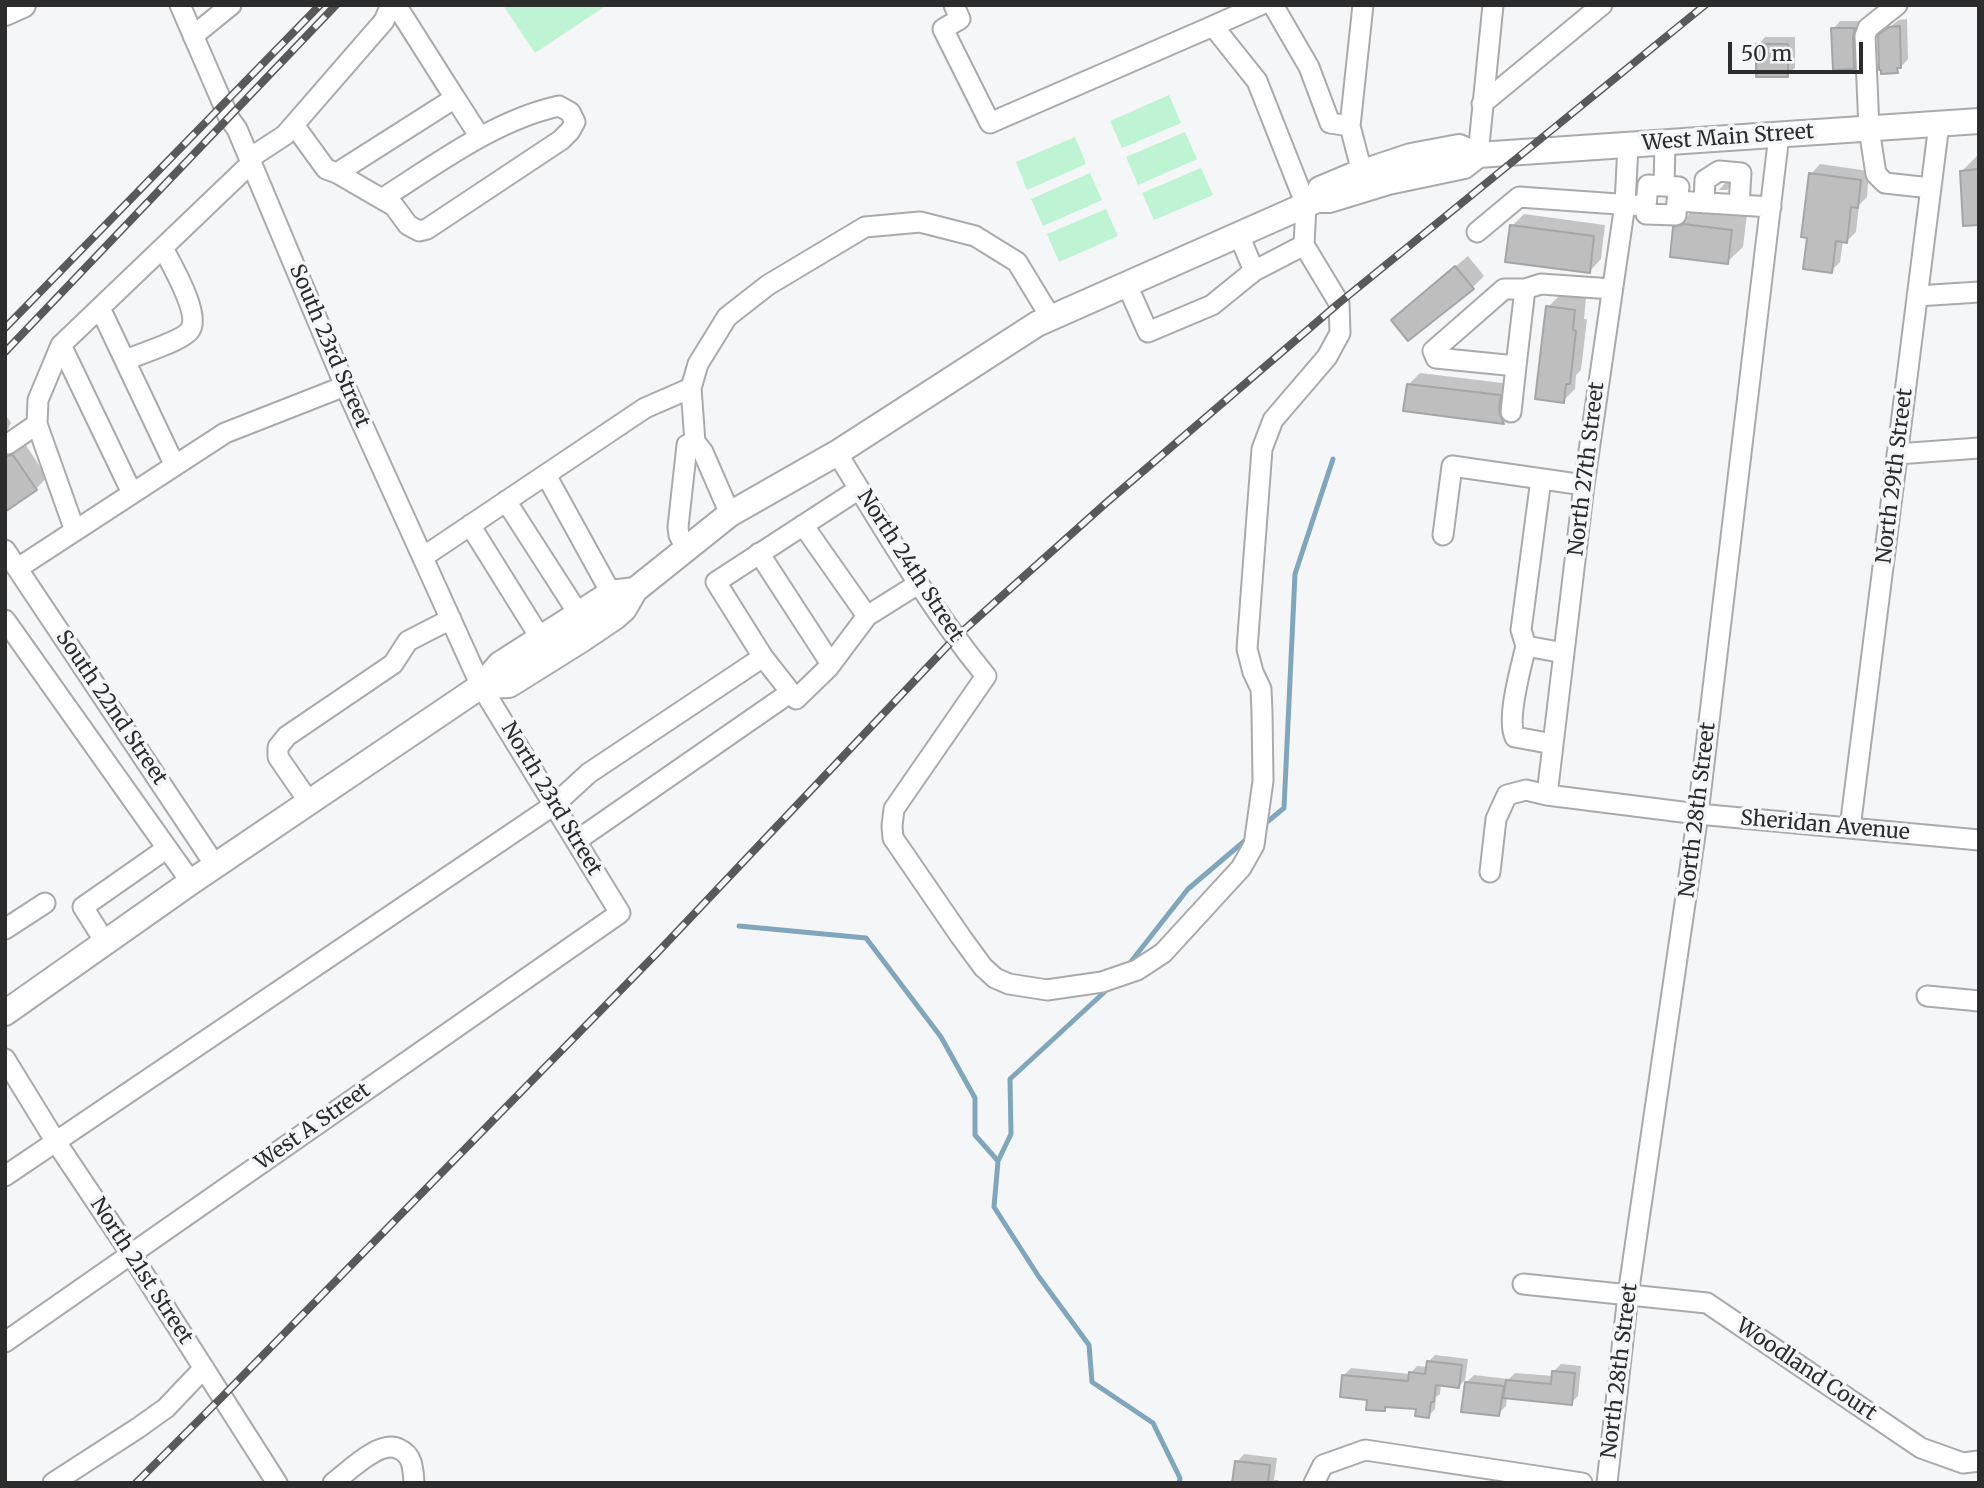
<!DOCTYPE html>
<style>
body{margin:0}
#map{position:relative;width:1984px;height:1488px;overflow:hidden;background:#f5f6f7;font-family:Merriweather,serif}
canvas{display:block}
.frame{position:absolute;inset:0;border:7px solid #2c2c2d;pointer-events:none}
.scale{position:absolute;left:1728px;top:42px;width:135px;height:32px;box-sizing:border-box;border:4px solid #2c2c2d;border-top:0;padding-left:9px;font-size:21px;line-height:24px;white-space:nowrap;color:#2c2c2d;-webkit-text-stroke:5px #f5f6f7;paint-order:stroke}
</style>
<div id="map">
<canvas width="1984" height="1488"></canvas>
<div class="frame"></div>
<div class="scale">50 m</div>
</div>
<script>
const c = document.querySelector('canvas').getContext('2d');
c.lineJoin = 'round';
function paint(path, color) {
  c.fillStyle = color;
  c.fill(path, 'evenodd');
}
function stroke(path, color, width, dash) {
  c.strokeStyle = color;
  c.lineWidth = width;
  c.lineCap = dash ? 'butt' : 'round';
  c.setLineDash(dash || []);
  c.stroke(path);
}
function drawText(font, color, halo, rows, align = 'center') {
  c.font = font + ' Merriweather,serif';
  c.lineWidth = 7;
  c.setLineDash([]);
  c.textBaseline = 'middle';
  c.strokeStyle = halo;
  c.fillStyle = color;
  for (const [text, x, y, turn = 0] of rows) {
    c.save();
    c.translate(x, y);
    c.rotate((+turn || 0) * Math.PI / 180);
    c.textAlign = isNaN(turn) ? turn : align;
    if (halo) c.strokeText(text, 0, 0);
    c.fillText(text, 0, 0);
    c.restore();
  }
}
paint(new Path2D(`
 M 503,5 L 607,5 L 535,53 Z
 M 1169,95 L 1181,123 L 1122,148 L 1110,121 Z
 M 1185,132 L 1197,159 L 1138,185 L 1126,157 Z
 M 1075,137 L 1086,164 L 1027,190 L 1016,162 Z
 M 1201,168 L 1213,195 L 1154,220 L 1142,193 Z
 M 1090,173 L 1102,200 L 1043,226 L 1031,199 Z
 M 1106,209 L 1118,236 L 1059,262 L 1047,234 Z`), '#bef3d4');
paint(new Path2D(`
 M 1907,19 L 1908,59 L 1897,71 L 1888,28 L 1899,20 Z
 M 1840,21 L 1861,21 L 1860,28 L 1861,60 L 1853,67 L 1833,29 Z
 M 1765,37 L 1795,37 L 1795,68 L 1787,75 L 1758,45 Z
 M 1978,155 L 1979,155 L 1979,224 L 1962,171 Z
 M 1820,164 L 1869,171 L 1867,197 L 1859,205 L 1856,232 L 1847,241 L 1843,241 L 1840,262 L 1831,271 L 1809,236 L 1811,174 Z
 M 1727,181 L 1731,181 L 1730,187 L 1727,190 L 1719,190 Z
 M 1701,208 L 1747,214 L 1743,247 L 1727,262 L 1675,228 L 1691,212 Z
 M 1524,214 L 1605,225 L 1601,259 L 1590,271 L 1512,226 Z
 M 1468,256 L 1484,276 L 1473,287 L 1409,339 L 1405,309 Z
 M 1560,295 L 1586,298 L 1584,319 L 1587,319 L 1581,370 L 1576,375 L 1575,389 L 1563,401 L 1548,307 Z
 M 1420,373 L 1511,384 L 1514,411 L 1503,422 L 1408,385 Z
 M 8,418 L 11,423 L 7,431 L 9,439 L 25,444 L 47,477 L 36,489 L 5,508 L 5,419 Z
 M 1435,1355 L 1468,1359 L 1465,1380 L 1458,1387 L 1441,1384 L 1440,1394 L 1436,1397 L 1435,1409 L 1428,1416 L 1418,1408 L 1388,1405 L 1384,1410 L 1344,1375 L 1351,1368 L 1410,1374 L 1417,1366 L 1428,1367 L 1428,1362 Z
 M 1561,1364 L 1581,1366 L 1578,1396 L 1571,1403 L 1507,1397 L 1506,1406 L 1498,1414 L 1466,1383 L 1474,1375 L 1509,1379 L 1515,1373 L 1553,1376 L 1554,1371 Z
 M 1244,1454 L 1277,1458 L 1274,1480 L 1278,1480 L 1278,1483 L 1234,1483 L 1237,1462 Z`), '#0003');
stroke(new Path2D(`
 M 1261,827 L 1284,808 L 1295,574 L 1333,459
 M 739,926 L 866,938 L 941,1037 L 975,1098 L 975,1135 L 998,1161 L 994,1207 L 1039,1277 L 1089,1345 L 1092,1382 L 1153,1423 L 1180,1478 L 1179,1483
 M 1126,968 L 1188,889 L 1248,838
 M 998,1161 L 1011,1134 L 1010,1079 L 1111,986`), '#81a6bc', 5);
const building = new Path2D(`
 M 1900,26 L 1901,68 L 1897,68 L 1898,73 L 1881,74 L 1881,70 L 1879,70 L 1878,35 L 1889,27 Z
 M 1831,28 L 1855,28 L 1853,37 L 1854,69 L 1833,70 Z
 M 1756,44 L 1788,44 L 1788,77 L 1756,77 Z
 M 1979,169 L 1979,225 L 1963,226 L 1960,171 Z
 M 1809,173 L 1861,180 L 1858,208 L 1851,207 L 1847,243 L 1836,241 L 1832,273 L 1803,269 L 1807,238 L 1801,237 Z
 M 1684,224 L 1732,230 L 1728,264 L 1670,257 L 1673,227 Z
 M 1510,225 L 1594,236 L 1590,273 L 1505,262 Z
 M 1455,266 L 1474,289 L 1408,341 L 1391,320 Z
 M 1546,306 L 1575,310 L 1573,330 L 1576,331 L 1570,384 L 1566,384 L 1564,403 L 1535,399 Z
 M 1407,384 L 1501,395 L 1499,411 L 1504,424 L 1403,411 Z
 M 13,455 L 37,490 L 5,512 L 5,456 Z
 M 1427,1361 L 1462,1365 L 1459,1388 L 1436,1385 L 1434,1402 L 1431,1402 L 1429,1418 L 1415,1416 L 1416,1409 L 1385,1407 L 1385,1411 L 1366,1410 L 1367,1400 L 1340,1397 L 1342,1375 L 1408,1381 L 1409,1372 L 1425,1374 Z
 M 1552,1371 L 1575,1373 L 1572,1405 L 1503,1398 L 1506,1380 L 1551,1384 Z
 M 1465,1382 L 1504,1386 L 1499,1416 L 1461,1412 Z
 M 1235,1461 L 1270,1465 L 1268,1483 L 1232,1483 Z`);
paint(building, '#bebebf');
stroke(building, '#a4a5a6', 2);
const minor = new Path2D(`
 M 954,5 L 960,19 L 943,29 L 990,123 L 1213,26 L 1257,81 L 1306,205 L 1304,245 L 1254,271 L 1212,305 L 1148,332 L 1127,285
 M 1273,5 L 1309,67 L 1330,123 L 1350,126
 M 1897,5 L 1868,28 L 1865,36 L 1869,129 L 1876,174 L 1885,183 L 1931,188
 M 1213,26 L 1260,5
 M 193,36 L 231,5
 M 455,98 L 480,137
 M 1482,104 L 1602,5
 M 294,125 L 326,169 L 337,173 L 455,98 L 396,5
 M 1665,143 L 1664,186 L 1679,187 L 1677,201 L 1771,207
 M 256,154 L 285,135 L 384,21 L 391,5
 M 1478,155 L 1493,5
 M 1362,172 L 1350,126 L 1363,5
 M 337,173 L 394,206 L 408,225 L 419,231 L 427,229 L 561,140 L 570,131 L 575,122 L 570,112 L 559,106 C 495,120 437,164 383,198
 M 1704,203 L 1705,180 L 1719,171 L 1741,173 L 1739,205
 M 1646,206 L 1646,214 L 1676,215 L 1677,201
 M 1477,232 L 1519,197 L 1646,206 L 1648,185 L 1664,186
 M 1239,235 L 1254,271
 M 1917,296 L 1979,292
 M 100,308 L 175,466
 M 61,345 L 38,400 L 37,424 L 75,531
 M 125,360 C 138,355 184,340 190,330 C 201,314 171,264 163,248
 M 1516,366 L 1525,289
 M 1511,412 L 1516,366 L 1436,358 L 1433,351 L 1504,289 L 1525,289 L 1541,284 L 1612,289
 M 8,444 L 37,424
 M 837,453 C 884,529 929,607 986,676 L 894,809 L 892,826 L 893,838 L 961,937 L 983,967 L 995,978 L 1009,984 L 1047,990 L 1102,982 L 1137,970 L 1163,953 L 1241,868 L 1254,845 L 1263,781 L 1262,712 L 1261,689 L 1253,672 L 1247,649 L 1262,449 L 1273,420 L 1327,357 L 1340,333 L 1339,303 L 1304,245
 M 1897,454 L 1979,448
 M 546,475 L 611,593
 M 1541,479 L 1521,630 L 1526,646 L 1564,653
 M 132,493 L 61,345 L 245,169
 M 506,501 L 578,613
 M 730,514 L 703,452 L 695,442 L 691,388 L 698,364 L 727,317 L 768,285 L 865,227 L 920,222 L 975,236 L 1017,262 L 1051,318
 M 470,525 L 541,639
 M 803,525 L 867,616
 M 1443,535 L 1452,466 L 1584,485
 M 686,549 L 679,535 L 678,527 L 687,445 L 695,442
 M 5,550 L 215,865
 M 759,553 L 831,664
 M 423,557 L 645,408 L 691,388
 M 18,568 L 225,433 L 345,386
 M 5,620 L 191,882
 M 1526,646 C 1521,667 1506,719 1515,737 L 1553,744
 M 763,657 L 716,582 L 859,489
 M 1547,795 L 1584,485 L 1625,204 L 1628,145
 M 309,802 L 278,757 L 278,747 L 287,736 L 393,664 L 408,641 L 451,619
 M 1850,828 L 1939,124
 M 576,841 L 791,692
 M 1490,872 L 1496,819 L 1507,795 L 1526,790 L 1547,795 L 1698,814 L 1979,840
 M 5,929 L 45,903
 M 105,942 L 83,907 L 166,849
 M 1927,996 L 1979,1001
 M 5,1059 L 56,1142 L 131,1254 L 277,1483
 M 5,1176 L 554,805 L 589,773 L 763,657 L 796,699 L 828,668 L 867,616 L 918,584
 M 1523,1284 L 1707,1303 L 1921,1448 L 1963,1463 L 1979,1461
 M 5,1342 L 620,913 L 481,686 L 345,386 L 237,129 L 229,118 L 180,5
 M 53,1483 L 138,1428 L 166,1408 L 204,1368
 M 333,1483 C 349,1471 380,1439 399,1449 C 413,1455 413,1469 414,1483
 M 1314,1483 L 1323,1465 L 1365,1450 L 1582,1483
 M 1607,1483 L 1628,1295 L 1698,814 L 1779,135`);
const major = new Path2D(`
 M 5,13 L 23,5
 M 1320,189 L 1351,176 L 1411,156 L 1459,147 L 1478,155 L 1979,121
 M 481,686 L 509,685 L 581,640 L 615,617 L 624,609 L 635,590 L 730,514 L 837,453 L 1037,324 L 1317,200 L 1329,200 L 1388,182 L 1464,166 L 1478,155
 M 5,1013 L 191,882 L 481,686 L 500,664 L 611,593 L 635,590`);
stroke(minor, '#aaaaac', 23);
stroke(major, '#aaaaac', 28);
stroke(minor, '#fff', 19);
stroke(major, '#fff', 24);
const rail = new Path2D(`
 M 5,328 L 320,5
 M 5,352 L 336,5
 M 136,1483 L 222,1397 L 657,953 L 955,638 L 1106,503 L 1339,303 L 1705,5`);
stroke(rail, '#59595a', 8);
stroke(rail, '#f5f6f7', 5, [16]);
drawText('21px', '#2c2c2d', '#f5f6f7', [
 ["West Main Street",1728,138,-4],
 ["South 23rd Street",329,346,67],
 ["North 27th Street",1587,469,-83],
 ["North 29th Street",1895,476,-83],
 ["North 24th Street",910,566,57],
 ["South 22nd Street",111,708,56],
 ["North 23rd Street",551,799,59],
 ["North 28th Street",1698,810,-83],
 ["Sheridan Avenue",1825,826,5],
 ["West A Street",313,1127,-35],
 ["North 21st Street",141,1271,57],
 ["Woodland Court",1806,1370,34],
 ["North 28th Street",1620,1371,-83]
]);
</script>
